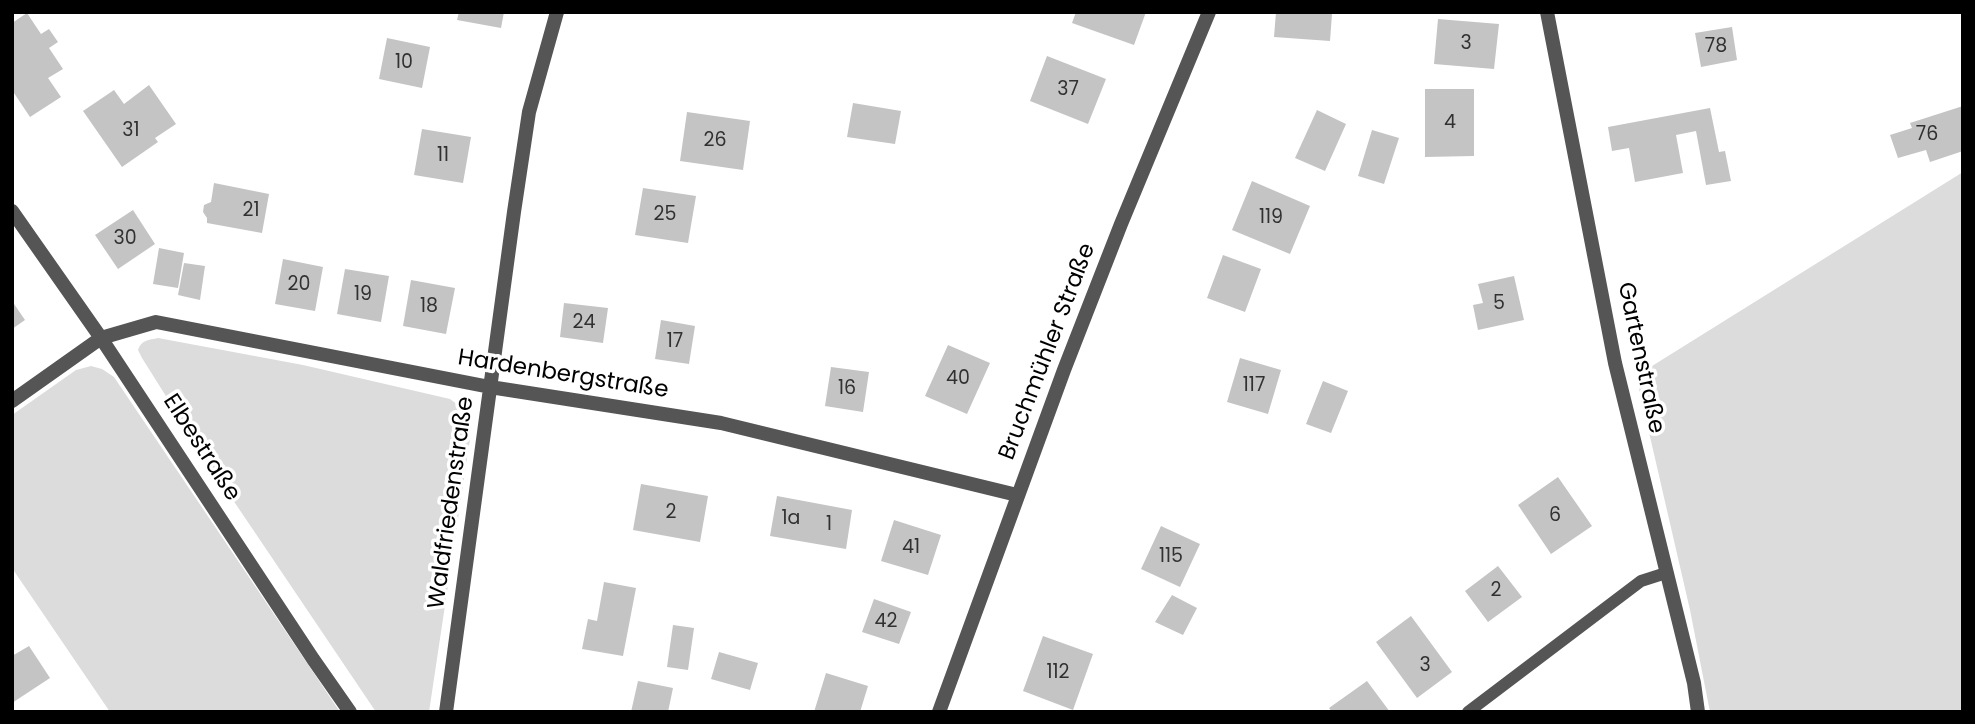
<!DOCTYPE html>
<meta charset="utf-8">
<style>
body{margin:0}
#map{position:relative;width:1975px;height:724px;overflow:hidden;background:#fff;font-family:Poppins,sans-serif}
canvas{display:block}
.frame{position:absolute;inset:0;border:14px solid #000;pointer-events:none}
</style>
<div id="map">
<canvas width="1975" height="724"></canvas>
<div class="frame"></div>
</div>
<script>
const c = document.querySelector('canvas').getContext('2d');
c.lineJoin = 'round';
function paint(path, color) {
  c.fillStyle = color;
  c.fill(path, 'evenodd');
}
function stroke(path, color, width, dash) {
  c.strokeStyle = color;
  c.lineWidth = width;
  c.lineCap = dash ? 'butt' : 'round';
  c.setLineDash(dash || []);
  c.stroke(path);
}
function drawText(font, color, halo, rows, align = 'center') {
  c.font = font + ' Poppins,sans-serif';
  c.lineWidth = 7;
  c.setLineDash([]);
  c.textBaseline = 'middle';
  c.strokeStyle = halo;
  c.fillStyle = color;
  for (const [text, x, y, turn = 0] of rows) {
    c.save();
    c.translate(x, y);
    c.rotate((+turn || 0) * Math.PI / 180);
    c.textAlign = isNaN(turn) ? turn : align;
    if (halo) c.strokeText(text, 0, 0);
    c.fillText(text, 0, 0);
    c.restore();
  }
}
paint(new Path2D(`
 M 1963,172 L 1963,712 L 1710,712 L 1690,610 L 1636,376 Z
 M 158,338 L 303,365 L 450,399 C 467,411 470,417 470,439 L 429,712 L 376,712 L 206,460 L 142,358 L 138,350 C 141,340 149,340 158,338 Z
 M 91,366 L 102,369 L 114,377 L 340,712 L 110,712 L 12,568 L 12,415 L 76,370 Z`), '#dcdcdc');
paint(new Path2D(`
 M 459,12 L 504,12 L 501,28 L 457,20 Z
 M 1076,12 L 1146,12 L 1134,45 L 1072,23 Z
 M 1276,12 L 1332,14 L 1330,41 L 1274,37 Z
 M 27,13 L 41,34 L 49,29 L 58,42 L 49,48 L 63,69 L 48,78 L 61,97 L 30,117 L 12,90 L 12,23 Z
 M 1438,19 L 1499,24 L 1494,69 L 1434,64 Z
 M 1732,27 L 1737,60 L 1701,67 L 1695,33 Z
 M 387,38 L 430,47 L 422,88 L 379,79 Z
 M 1047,56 L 1106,79 L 1088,124 L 1030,101 Z
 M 149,85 L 176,124 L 155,138 L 158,142 L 122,167 L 83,111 L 114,90 L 124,104 Z
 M 1425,89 L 1474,89 L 1474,156 L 1425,157 Z
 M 853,103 L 901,111 L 895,144 L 847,137 Z
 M 1963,106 L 1963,151 L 1930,162 L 1926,150 L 1898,158 L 1890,135 L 1912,128 L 1910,123 Z
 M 1710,108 L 1719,152 L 1725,151 L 1731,181 L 1706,185 L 1696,131 L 1676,135 L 1683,173 L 1635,182 L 1629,148 L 1612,151 L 1608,127 Z
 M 1317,110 L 1346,124 L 1325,171 L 1295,158 Z
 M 687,112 L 750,121 L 743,170 L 680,161 Z
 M 422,129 L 471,137 L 463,183 L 414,175 Z
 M 1372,130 L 1399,138 L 1384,184 L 1358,176 Z
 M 1252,181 L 1310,206 L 1290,254 L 1232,230 Z
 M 214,183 L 269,194 L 262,233 L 207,223 L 207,218 L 203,212 L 204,205 L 211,202 Z
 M 643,188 L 696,196 L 688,243 L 635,235 Z
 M 133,210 L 155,244 L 118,269 L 95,235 Z
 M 159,248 L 184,253 L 178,288 L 153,284 Z
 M 1223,255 L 1261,269 L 1245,312 L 1207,298 Z
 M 283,259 L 323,267 L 315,311 L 275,304 Z
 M 184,263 L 205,266 L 200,300 L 178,295 Z
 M 345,269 L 389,276 L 381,322 L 337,314 Z
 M 1514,276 L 1524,320 L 1478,330 L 1473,305 L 1483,303 L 1478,284 Z
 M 411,280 L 455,288 L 446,334 L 403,326 Z
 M 12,301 L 25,320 L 12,329 Z
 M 564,303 L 608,308 L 603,343 L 560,337 Z
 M 661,320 L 695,326 L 689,364 L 655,359 Z
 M 948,345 L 990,363 L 967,414 L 925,396 Z
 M 1240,358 L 1281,370 L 1268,414 L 1227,402 Z
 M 831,367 L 869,372 L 863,412 L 825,406 Z
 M 1323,381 L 1348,391 L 1331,433 L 1306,424 Z
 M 1558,477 L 1592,526 L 1551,554 L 1518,505 Z
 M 641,484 L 708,496 L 700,542 L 633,530 Z
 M 777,496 L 852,510 L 846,549 L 770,536 Z
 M 894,520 L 941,535 L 928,575 L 881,561 Z
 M 1161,526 L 1200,544 L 1180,587 L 1141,569 Z
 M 1498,566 L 1522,597 L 1488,622 L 1465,591 Z
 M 604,582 L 636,588 L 623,656 L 582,649 L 588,619 L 597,621 Z
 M 1172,595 L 1197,608 L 1183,635 L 1155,622 Z
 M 874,599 L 911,612 L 899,644 L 862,632 Z
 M 1411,616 L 1452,672 L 1417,698 L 1376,642 Z
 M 673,625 L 694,628 L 688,670 L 667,667 Z
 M 1043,636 L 1093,654 L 1073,710 L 1023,691 Z
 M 29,646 L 50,678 L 12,703 L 12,656 Z
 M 719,652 L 758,663 L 750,690 L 711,679 Z
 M 826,673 L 868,686 L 860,712 L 814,712 Z
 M 638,681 L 673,688 L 668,712 L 631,712 Z
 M 1367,681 L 1390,712 L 1332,712 L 1329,708 Z`), '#c4c4c4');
stroke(new Path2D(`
 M 1468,712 L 1641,581 L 1666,573`), '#555', 12);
stroke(new Path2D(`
 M 1547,12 L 1615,363 L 1694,683 L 1698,712
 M 12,211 L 101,338 L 313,659 L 350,712
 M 12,401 L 101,338 L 156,322 L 490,387 L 721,423 L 1017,495
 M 446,712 L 514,212 L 529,112 L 557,12`), '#555', 14);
stroke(new Path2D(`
 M 939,712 L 1064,370 L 1121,224 L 1209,12`), '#555', 14);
drawText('19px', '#313131', null, [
 ["3",1466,44],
 ["78",1716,47],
 ["10",404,63],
 ["37",1068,90],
 ["4",1450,123],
 ["31",131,131],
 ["76",1927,135],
 ["26",715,141],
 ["11",443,156],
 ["21",251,211],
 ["25",665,215],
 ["119",1271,218],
 ["30",125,239],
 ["20",299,285],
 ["19",363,295],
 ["5",1499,304],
 ["18",429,307],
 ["24",584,323],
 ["17",675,342],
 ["40",958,379],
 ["117",1254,386],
 ["16",847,389],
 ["2",671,513],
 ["6",1555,516],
 ["1a",791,519],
 ["1",829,525],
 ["41",911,548],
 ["115",1171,557],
 ["2",1496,591],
 ["42",886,622],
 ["3",1425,666],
 ["112",1058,673]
]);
drawText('23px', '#000', '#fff', [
 ["Bruchmühler Straße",1048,352,-69],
 ["Gartenstraße",1640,358,78],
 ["Hardenbergstraße",563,375,9],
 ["Elbestraße",201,448,57],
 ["Waldfriedenstraße",452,503,-82]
]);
</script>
